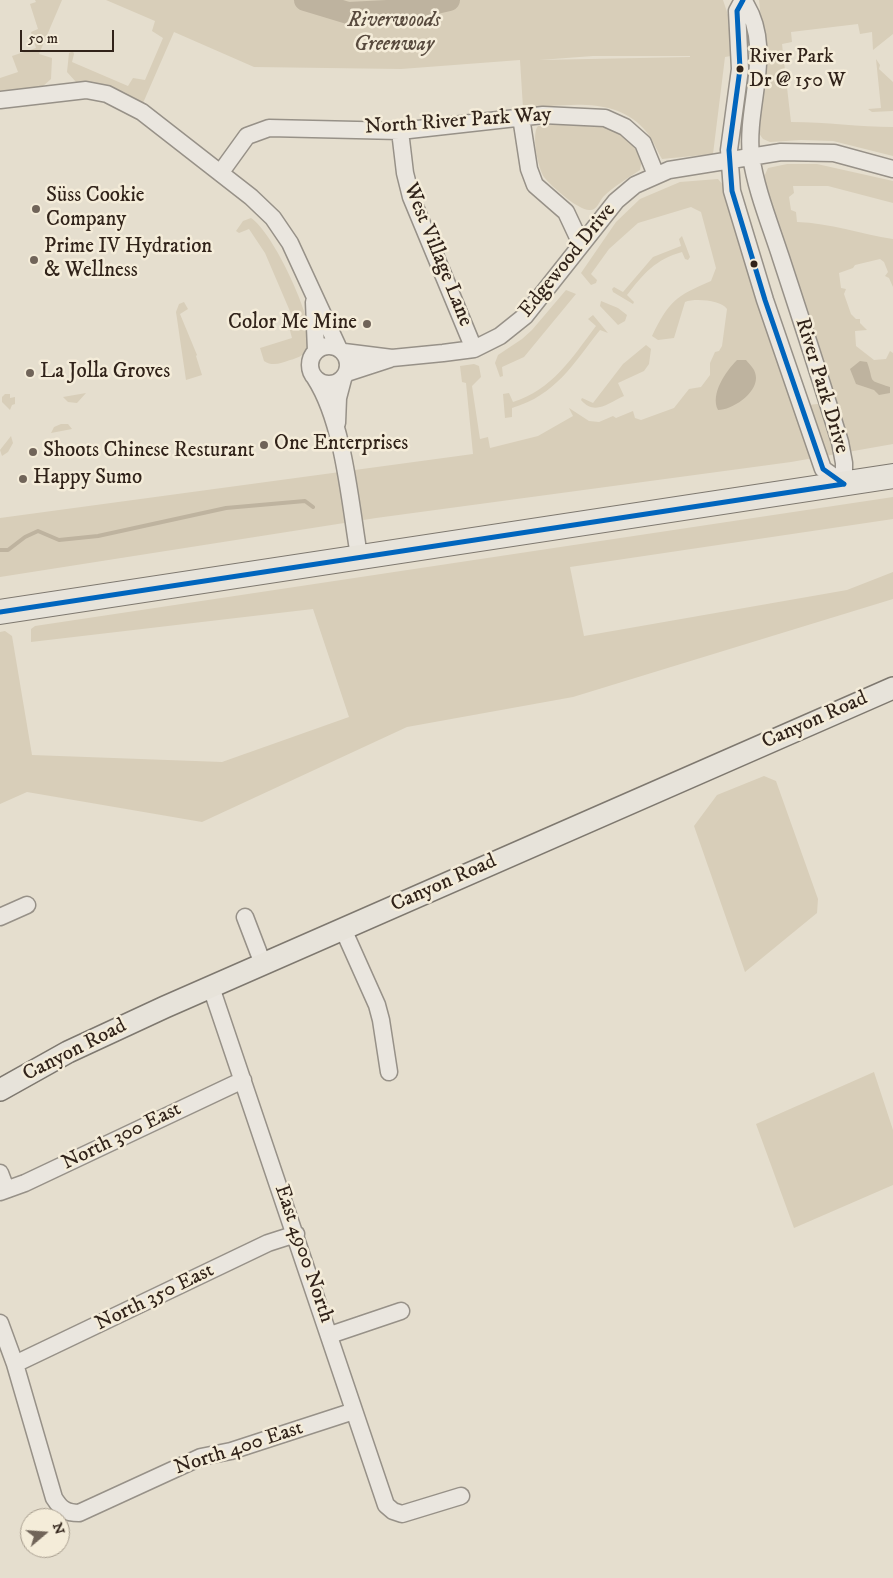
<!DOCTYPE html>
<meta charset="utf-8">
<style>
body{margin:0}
#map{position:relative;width:893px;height:1578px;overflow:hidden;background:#e5dece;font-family:"IM FELL DW Pica",serif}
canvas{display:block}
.north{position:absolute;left:20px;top:1508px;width:50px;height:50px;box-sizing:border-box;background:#f4ecd9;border:1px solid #a69c8d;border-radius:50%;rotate:72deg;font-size:14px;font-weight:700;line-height:20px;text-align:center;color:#31231a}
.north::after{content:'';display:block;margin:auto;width:18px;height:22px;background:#706459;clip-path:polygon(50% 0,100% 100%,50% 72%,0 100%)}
.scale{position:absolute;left:20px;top:30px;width:94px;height:22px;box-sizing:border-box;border:2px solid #31231a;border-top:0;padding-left:6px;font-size:15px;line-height:18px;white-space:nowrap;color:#31231a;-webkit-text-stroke:4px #f4ecd9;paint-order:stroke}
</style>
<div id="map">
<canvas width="893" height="1578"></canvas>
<div class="north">N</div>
<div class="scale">50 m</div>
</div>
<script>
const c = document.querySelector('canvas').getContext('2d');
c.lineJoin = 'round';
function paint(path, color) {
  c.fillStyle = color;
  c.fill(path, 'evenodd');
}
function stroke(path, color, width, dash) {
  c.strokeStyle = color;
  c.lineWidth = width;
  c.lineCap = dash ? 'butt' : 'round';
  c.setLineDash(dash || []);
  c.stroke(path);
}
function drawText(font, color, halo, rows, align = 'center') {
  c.font = font + ' "IM FELL DW Pica",serif';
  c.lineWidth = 5;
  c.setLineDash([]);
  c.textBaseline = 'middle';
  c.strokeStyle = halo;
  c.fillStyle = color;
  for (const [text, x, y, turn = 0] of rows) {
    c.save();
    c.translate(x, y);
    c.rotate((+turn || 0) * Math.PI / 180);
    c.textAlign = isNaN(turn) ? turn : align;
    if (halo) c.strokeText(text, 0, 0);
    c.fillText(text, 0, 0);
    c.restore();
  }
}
paint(new Path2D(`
 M 35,0 L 62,0 L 39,54 L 52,58 L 51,79 L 42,87 L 0,93 L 0,78 L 18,72 L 12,56 L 36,48 L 31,32 L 38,29 L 30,4 L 36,2 Z
 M 106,0 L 723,0 L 728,15 L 731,56 L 725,57 L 713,154 L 662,159 C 656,149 653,139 644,129 C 614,95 564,106 523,108 L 520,60 L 401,69 L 254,67 L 174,32 L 143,103 L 106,86 L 76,82 L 67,72 L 69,53 L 73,51 L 74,54 L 72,62 L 128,86 L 133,78 L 145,80 L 163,38 L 152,31 L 155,21 ZM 593,56 L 690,56 L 690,57 L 539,60 Z
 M 759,0 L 893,0 L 893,34 L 873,50 L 872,32 L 860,34 L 858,24 L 791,32 L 792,42 L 782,44 L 791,122 C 826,122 859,127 893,127 L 893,156 L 833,141 L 801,140 L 770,142 L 763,139 L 758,132 L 766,67 Z
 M 876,59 L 880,65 L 879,69 L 893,82 L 893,111 L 872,112 L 868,109 L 881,108 Z
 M 591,122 C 621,128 626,133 642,159 L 640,170 C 628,178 614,186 603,197 C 599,202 597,210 590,210 C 579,211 551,186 544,177 C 538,168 531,134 538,126 Z
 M 787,164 L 817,164 L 893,181 L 893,203 L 828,186 L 793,186 L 794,193 L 789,197 L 791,210 L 796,212 L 797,222 C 830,223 861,234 893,239 L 893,287 L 889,278 L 885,276 L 888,272 L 884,262 L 880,259 L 855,265 L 853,268 L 839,273 L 841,288 L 846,289 L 844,294 L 851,314 L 856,319 L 860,319 L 860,323 L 867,330 L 855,331 L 856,346 L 874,360 L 886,359 L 890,351 L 893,353 L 893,444 L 791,462 L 376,518 L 0,577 L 0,518 L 473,454 L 466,383 L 462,382 L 460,366 L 474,364 L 479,366 L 481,377 L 472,386 L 480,439 L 488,437 L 490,448 L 538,436 L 573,416 L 569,408 L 589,421 L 599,422 L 613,416 L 616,418 L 633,411 L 635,418 L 641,420 L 674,408 L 689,389 L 701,387 L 710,375 L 710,363 L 715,352 L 719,351 L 722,346 L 727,309 C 721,300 695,298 685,302 L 674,338 L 658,340 L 652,336 C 669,301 676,296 711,281 L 716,268 L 701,212 L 691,207 L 638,223 L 609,249 L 591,274 L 597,280 L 596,283 L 591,285 L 581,273 L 616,222 L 640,199 L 680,182 L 718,179 L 724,186 L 733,225 L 792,407 L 834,402 L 763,179 L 768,168 Z
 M 251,218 C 273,232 314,319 310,344 C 308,354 298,358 290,360 C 281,363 273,367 264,361 L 260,348 L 292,338 L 289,327 L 295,323 L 265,253 L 249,229 L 239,233 L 236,231 L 243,221 Z
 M 682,236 L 690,257 L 688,260 L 685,259 L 682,252 C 656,259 643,274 627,295 L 634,302 L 633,304 L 613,292 L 612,289 L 614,287 L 623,292 L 653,257 L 681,246 L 679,239 Z
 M 566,290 L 576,294 L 524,357 L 502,367 L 503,376 L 500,377 L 495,363 L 498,355 L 522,339 L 532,330 Z
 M 601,301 L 618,308 L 627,315 L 625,321 L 618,325 L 600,306 Z
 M 184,302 L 188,309 L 180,314 L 197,355 L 196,356 L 202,375 L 186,380 L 176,312 L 179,304 Z
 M 593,315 L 608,333 L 600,330 C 573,364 556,395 512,408 L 512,417 L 505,418 L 503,394 L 509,393 L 513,402 C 552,390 572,358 596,326 L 588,319 Z
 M 646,345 L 651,349 L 649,364 L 644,371 L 618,383 L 624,396 C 608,403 595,416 581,400 L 582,398 L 593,403 L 623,364 Z
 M 86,393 L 77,403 L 68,402 L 63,397 Z
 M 5,394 L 10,394 L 10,398 L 15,397 L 15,404 L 12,405 L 10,410 L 2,402 L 2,397 Z
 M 61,424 L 68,424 L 72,429 L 51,433 L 54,427 Z
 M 11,436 L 13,443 L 8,452 L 2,456 L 0,450 Z
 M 893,497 L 893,519 L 570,567 L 584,636 L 847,590 L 893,572 L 893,599 L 573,697 L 407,727 L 202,822 L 27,792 L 0,804 L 0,632 L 5,631 L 12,636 L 32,755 L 222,762 L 349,717 L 313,609 L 31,642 L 31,629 L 35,626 Z
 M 764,776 L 776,781 L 818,899 L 817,913 L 745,972 L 694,826 L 717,795 Z
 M 874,1072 L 893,1130 L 893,1185 L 794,1228 L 756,1124 Z`), '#d8ceb9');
paint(new Path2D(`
 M 737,360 L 746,360 C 751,366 756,370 756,378 C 756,394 732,410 718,410 C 710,394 726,371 737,360 Z
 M 860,361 L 867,362 C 875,384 866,379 890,387 L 890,393 L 879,395 L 874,390 L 856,384 L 850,369 Z`), '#beb39f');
stroke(new Path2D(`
 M 0,550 L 8,550 L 25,537 L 38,531 L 59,540 L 98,536 L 226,508 L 305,501 L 313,507`), '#beb39f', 4);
stroke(new Path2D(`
 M 305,0 L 348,13 L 406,10 L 449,0`), '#beb39f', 22);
const minor = new Path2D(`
 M 743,0 L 737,11 L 740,69 L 729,150 L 732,191 L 765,300 L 823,469 L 844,484
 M 743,0 C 776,48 745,104 751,156 C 756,190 770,224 781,258 C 801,319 821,380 840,442 L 844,463 L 844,484
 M 0,100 L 86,90 L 107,94 L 142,112 L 251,197 L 273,218 L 290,243 L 338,347
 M 521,117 L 529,169 L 535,185 L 566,212 L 581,244
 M 400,131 L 405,173 L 411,197 L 474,349
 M 221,172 L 247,136 L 269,128 L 400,131 L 543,115 L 605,118 L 625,127 L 643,143 L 656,175
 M 314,302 L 316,351
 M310 365a19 19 0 1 1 38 0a19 19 0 1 1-38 0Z
 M 344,352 L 392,358 L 443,353 L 474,349 L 500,336 L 525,316 L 616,201 L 635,185 L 669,170 L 781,152 L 834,153 L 893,169
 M 347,373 L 390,359
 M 315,378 C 344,423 350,503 359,556
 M 337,423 L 338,398 L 343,379
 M 0,917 L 27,905
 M 245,917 L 263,964
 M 343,929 L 377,1005 L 381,1020 L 389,1072
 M 211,987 L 386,1505 L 393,1511 L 402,1514 L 461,1496
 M 0,1173 L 6,1189
 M 0,1192 L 25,1183 L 243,1080
 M 0,1323 L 15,1364 L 54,1498 C 61,1509 66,1513 79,1513 L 201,1457 L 231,1451 L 354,1411
 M 330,1335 L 401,1311
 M 15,1364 L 268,1243 L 296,1234`);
const major = new Path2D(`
 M 0,1090 L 68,1052 L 165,1007 L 893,688`);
const highway = new Path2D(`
 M 0,612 L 893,476`);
stroke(minor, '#979188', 19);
stroke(major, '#7e786f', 24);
stroke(highway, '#7e786f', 26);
stroke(minor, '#eae6df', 16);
stroke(major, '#e7e3da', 21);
stroke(highway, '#e7e3da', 24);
stroke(new Path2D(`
 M 743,0 L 737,11 L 740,69 L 729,150 L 732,191 L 765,300 L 823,469 L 844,484
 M 0,612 L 844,484`), '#0065bd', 5);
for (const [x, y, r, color] of [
 [740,69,4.5,"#31231a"],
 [36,209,5,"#706459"],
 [34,260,5,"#706459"],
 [754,264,4.5,"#31231a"],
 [367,324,5,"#706459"],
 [30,373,5,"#706459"],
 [264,445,5,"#706459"],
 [33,452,5,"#706459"],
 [23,479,5,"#706459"]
]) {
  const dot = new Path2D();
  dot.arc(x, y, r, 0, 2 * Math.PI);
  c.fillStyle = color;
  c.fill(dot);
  stroke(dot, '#f4ecd9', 2);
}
drawText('20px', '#31231a', '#f4ecd9', [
 ["River Park",749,58],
 ["Dr @ 150 W",749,82]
], 'left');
drawText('italic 21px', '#584a3e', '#f4ecd9', [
 ["Riverwoods",394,22],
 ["Greenway",394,46]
]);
drawText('21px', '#31231a', '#f4ecd9', [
 ["North River Park Way",458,122,-4],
 ["West Village Lane",437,255,68],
 ["Edgewood Drive",568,261,-51],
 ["River Park Drive",821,386,73],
 ["Canyon Road",815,721,-24],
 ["Canyon Road",444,884,-24],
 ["Canyon Road",75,1051,-27],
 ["North 300 East",122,1137,-26],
 ["East 4900 North",303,1254,71],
 ["North 350 East",155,1298,-26],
 ["North 400 East",239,1449,-18]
]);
drawText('21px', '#31231a', '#f4ecd9', [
 ["Süss Cookie",46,197],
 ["Company",46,221],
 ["Prime IV Hydration",44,248],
 ["& Wellness",44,272],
 ["Color Me Mine",357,324,"right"],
 ["La Jolla Groves",40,373],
 ["One Enterprises",274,445],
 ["Shoots Chinese Resturant",43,452],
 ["Happy Sumo",33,479]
], 'left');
</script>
